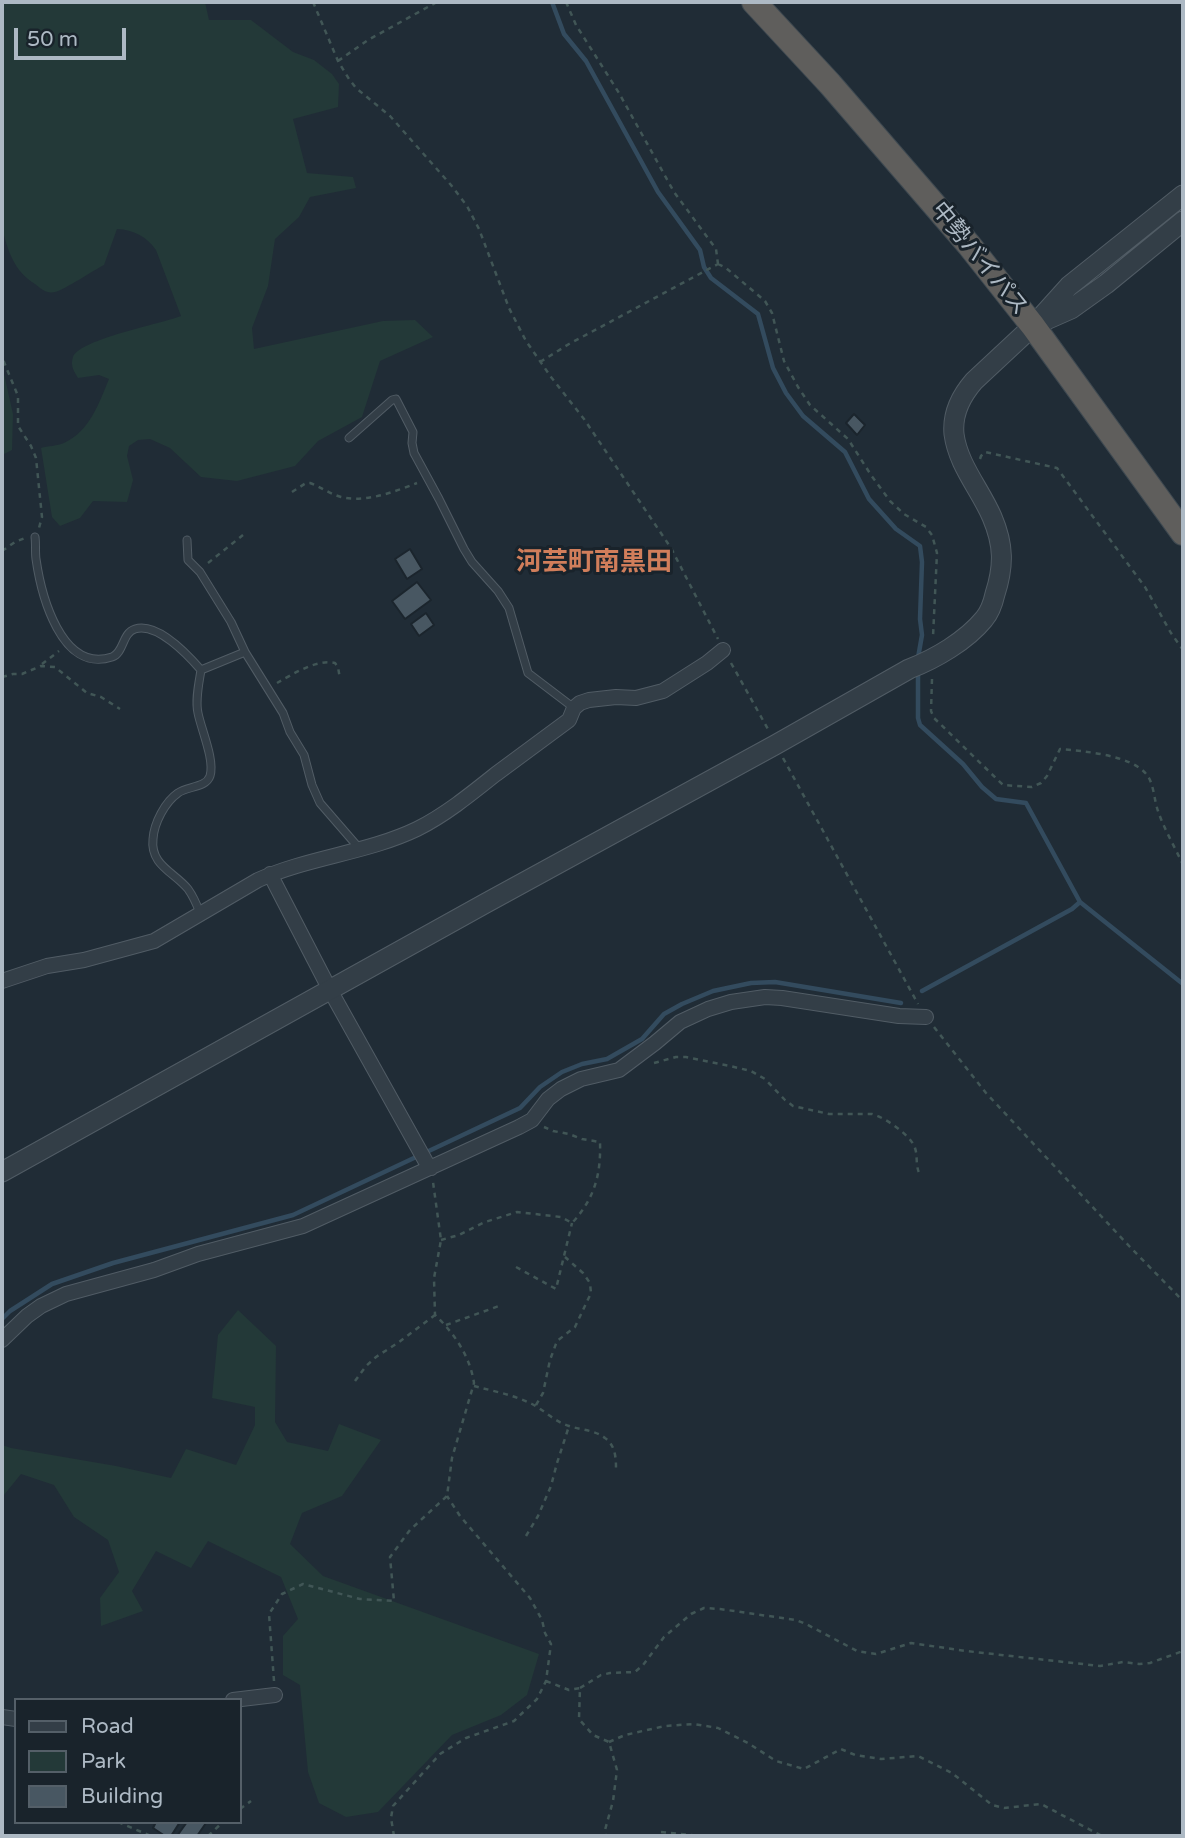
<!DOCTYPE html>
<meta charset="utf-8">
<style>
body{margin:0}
#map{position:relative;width:1185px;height:1838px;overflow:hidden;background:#202c36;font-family:"Varela Round",sans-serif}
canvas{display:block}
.frame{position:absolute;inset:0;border:4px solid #adb9c4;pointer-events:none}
.legend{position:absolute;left:14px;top:1698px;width:228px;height:126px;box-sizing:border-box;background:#19232b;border:2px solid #545f68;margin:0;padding:9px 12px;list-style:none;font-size:21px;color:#adb9c4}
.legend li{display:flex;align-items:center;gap:14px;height:35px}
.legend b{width:35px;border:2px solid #545f68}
.scale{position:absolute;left:14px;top:28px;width:112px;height:32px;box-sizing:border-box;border:4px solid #adb9c4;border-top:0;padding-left:9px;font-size:21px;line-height:24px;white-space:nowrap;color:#adb9c4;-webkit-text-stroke:5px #19232b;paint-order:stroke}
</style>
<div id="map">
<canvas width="1185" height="1838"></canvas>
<div class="frame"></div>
<ul class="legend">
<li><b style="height:9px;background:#333e47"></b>Road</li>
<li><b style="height:19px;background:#233938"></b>Park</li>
<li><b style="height:19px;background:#485762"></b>Building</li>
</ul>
<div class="scale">50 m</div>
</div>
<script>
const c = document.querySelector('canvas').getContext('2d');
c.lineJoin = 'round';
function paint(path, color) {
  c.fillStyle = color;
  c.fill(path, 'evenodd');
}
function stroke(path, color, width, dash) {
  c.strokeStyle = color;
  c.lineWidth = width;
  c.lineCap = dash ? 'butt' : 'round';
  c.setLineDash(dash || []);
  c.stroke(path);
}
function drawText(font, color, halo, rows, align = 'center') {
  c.font = font + ' "Varela Round","Noto Sans JP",sans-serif';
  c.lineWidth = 6;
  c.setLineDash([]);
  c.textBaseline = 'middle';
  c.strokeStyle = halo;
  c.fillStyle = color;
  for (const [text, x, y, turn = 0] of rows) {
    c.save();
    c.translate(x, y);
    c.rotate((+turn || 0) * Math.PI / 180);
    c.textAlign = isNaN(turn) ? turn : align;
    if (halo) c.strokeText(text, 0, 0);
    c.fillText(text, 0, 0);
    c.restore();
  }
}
paint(new Path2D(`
 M 2,2 L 205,2 L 209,20 L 251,20 L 293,52 L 314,60 L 332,74 L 339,84 L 338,107 L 293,119 L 307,173 L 353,177 L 356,188 L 310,197 L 299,217 L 275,239 L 268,286 L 252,328 L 254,349 L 383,321 L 415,320 L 433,337 L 380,361 L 362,417 L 318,441 L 295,466 L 237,481 L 201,477 L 170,448 L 150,439 L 138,440 L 129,446 L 127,456 L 133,480 L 127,502 L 93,501 L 80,518 L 60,526 L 52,517 L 41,448 C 48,446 57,446 64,443 C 90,431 99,403 109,379 L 99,375 L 78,378 C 74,371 70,366 73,357 C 80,339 161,324 181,316 L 156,250 C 146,236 134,230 117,229 L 104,265 C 94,270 64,290 55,292 C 47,294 41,289 35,284 C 14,271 8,251 2,228 Z
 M 2,365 L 13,414 L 12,450 L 2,455 Z
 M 238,1310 L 276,1346 L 275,1422 L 287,1442 L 328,1451 L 339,1424 L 381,1440 L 342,1496 L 302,1513 L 290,1544 L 323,1576 L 539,1654 L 527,1695 L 501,1715 L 452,1735 L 378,1812 L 346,1817 L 319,1803 L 308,1772 L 300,1685 L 283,1675 L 283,1636 L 298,1619 L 281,1577 L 208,1541 L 191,1568 L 156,1551 L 132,1591 L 143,1611 L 101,1626 L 100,1598 L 119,1572 L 108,1540 L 74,1517 L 54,1485 L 21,1474 L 4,1495 L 2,1495 L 2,1445 L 11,1448 L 116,1466 L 171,1478 L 186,1449 L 236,1465 L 255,1425 L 255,1407 L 212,1398 L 218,1335 Z`), '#233938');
stroke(new Path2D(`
 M 552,2 L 564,34 L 586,61 L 658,192 L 700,250 L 704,267 L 711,278 L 758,314 L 773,368 L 786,393 L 803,416 L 845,452 L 869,499 L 896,529 L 920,546 L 922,562 L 920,619 L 922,635 L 918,658
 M 918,670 L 918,718 L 920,725 L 963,764 L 982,787 L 996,799 L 1026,803 L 1080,902 L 1183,984
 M 922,991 L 1072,909 L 1080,902
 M 2,1319 L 10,1311 L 52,1284 L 113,1263 L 293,1215 L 520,1108 L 540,1087 L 562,1072 L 582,1064 L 607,1059 L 642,1039 L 664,1014 L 682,1004 L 713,991 L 751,983 L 775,982 L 901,1003`), '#334b5e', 4.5);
const building = new Path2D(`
 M 854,414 L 865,425 L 857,435 L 846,423 Z
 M 410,549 L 422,569 L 407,579 L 395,559 Z
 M 417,582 L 431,600 L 405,619 L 392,601 Z
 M 426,613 L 434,625 L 419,636 L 411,624 Z
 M 156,1822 L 180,1822 L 171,1836 L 165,1836 L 153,1828 Z
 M 187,1822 L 205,1822 L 206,1823 L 197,1836 L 177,1836 Z`);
paint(building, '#485762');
stroke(building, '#1b252d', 2);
const service = new Path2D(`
 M 349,438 L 392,400 L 396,399 L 413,432 L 412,443 L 414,453 L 439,499 L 464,549 L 472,562 L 498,591 L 509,608 L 528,673 L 574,708
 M 35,537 C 36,544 35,552 36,559 C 41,594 61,674 112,657 C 124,653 122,633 135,629 C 157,622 188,655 201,670 C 199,683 195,700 198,713 C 201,729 215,760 210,776 C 206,788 187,786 178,793 C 165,802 154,823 153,839 C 150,865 174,872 188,889 C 193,896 197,905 200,913
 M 187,540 L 188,560 L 200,572 L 231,622 L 245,652 L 283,713 L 290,732 L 304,755 L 312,785 L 320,803 L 359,848
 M 201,670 L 245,652`);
const minor = new Path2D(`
 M 270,874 L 330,990 L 426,1162 L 431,1168
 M 2,981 L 47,966 L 84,960 L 154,941 L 258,880 C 309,857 367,853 417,829 C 445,815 471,794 496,774 C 520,756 545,738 569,720 L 574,708 L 580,703 L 589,700 L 616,697 L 636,698 L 663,691 L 707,663 L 723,650
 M 2,1340 L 27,1316 L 41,1306 L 66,1294 L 154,1270 L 198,1254 L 303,1226 L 519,1127 L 532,1120 L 548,1099 L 561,1089 L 581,1079 L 619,1070 L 655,1043 L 680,1022 L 708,1009 L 731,1002 L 765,997 L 782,998 L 899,1016 L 926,1017
 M 233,1700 L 275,1695
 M 2,1717 L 16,1719`);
const tertiary = new Path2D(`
 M 1037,324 L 1071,309 L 1106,284 L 1183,221
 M 2,1172 L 486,903 L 775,745 L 909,669 C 935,659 966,641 984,619 C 990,612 993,603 995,594 C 1004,566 1004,545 992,517 C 980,489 958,465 954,434 C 952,413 961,396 974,381 L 1033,326 L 1069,286 L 1183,195`);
const trunk = new Path2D(`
 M 754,2 L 830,84 L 969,245 L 1033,326 L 1183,533`);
stroke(service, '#515c65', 9);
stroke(minor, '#515c65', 16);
stroke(tertiary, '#515c65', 21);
stroke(trunk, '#3e4951', 26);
stroke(new Path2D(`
 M 313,2 L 338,61 L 349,79 L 356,88 L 390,116 L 451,185 L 467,206 L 479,229 L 509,308 L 526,341 L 551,377 L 584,419 L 671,548 L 718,639
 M 566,2 L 576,25 L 619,93 L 674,192 L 716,249 L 718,264
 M 338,61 L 368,40 L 437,2
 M 718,264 L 726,268 L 765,301 L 772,313 L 784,361 L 798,387 L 810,405 L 848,439 L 871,475 L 890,501 L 904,514 L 926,527 L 932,535 L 937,553 L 933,637
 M 2,351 L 4,362 L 18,396 L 18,426 L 31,446 L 36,458 L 42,517 L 39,528
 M 540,362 L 569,344 L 718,264
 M 980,459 L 981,456 L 985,452 L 1057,468 L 1145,587 L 1171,633 L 1183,650
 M 292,492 L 306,483 L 310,483 C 321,487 330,494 341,497 C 365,503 394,492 417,483
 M 2,551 L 15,542 L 25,538
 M 208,563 L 243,535
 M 731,663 L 769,731
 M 42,664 L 59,651
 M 2,677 L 13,674 L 22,674 L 41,666 L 55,667 L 87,693 L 101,697 L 120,709
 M 932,679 L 931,711 L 934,718 L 1003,785 L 1032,787 L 1041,783 L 1047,776 L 1060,749 C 1083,751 1132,755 1147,775 C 1154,784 1154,800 1158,811 C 1164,829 1175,847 1183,865
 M 277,683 C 293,674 316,659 335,663 L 338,667 L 340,679
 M 783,758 L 918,1004
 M 934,1027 L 986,1093 L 1130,1247 L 1183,1301
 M 654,1063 L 676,1057 L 686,1057 L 730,1066 L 751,1071 L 765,1079 L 785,1100 L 793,1106 L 829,1114 L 872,1114 C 884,1117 911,1135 915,1148 C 918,1157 915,1165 920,1175
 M 441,1240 L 459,1235 L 485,1222 L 517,1212 L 561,1217 L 572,1223 C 595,1198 601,1174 600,1142 L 582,1139 L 569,1134 L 553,1131 L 544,1127
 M 516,1267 L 556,1289 L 572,1223
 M 446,1325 L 499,1306
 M 355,1381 L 366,1366 L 376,1357 L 399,1342 L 435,1315
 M 474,1386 C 493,1391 514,1395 532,1404 C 544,1410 555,1422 569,1426 C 581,1430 595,1430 605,1438 C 615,1445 616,1457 616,1468
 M 536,1405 L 543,1393 L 550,1360 L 557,1341 L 575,1327 L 591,1293 L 590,1283 L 583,1273 L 565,1257
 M 526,1536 L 538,1516 L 551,1486 L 557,1463 L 569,1426
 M 274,1681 L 269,1614 L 282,1594 L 303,1584 L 360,1599 L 394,1601 L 390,1557 L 410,1530 L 447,1496 L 452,1458 L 474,1383 C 470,1356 454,1333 435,1315 L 434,1278 L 441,1240 L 433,1182
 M 546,1681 L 569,1690 L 580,1688 L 579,1719 L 593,1735 L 609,1742 L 617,1770 L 613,1801 L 605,1830 L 606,1836
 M 580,1688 L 601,1675 L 610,1673 L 635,1672 L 643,1665 L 664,1637 L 691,1614 L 704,1608 L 720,1609 L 796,1620 L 806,1624 L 857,1651 L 876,1654 L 911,1643 L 966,1651 L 1100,1666 L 1123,1662 L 1139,1664 L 1150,1663 L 1183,1651
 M 609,1742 L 625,1735 L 665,1726 L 694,1724 L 718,1728 L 748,1743 L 776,1761 L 804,1769 L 841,1749 L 855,1755 L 881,1759 L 918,1756 L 952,1773 L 992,1805 L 1004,1808 L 1041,1804 L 1102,1836
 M 240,1809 L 251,1801
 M 118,1822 L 151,1836
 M 661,1832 L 701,1836
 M 208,1836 L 223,1822
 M 394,1836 L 391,1818 L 393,1806 L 440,1754 L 466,1738 L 514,1721 L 537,1699 L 546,1681 L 551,1644 L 545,1633 L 542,1620 L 530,1598 L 460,1516 L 447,1496`), '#415656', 2.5, [5, 5]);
stroke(service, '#333e47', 7);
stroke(minor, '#333e47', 14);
stroke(tertiary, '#333e47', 19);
stroke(trunk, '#5f5e5c', 24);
drawText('23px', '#adb9c4', '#19232b', [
 ["中勢バイパス",979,259,51]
]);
drawText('bold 26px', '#d17e5b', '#19232b', [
 ["河芸町南黒田",594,563]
]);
</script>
